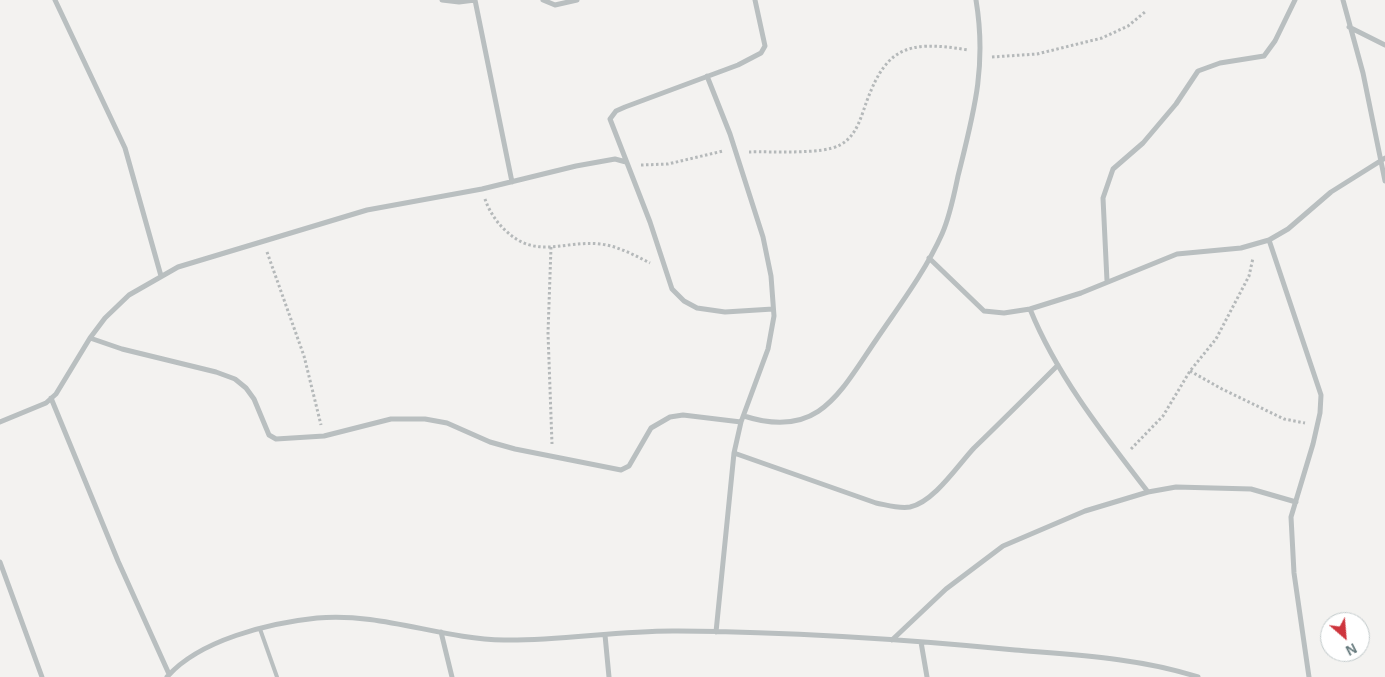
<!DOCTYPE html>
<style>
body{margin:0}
#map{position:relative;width:1385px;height:677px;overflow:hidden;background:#f3f2f0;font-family:Arial,sans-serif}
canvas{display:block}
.north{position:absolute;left:1320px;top:612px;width:50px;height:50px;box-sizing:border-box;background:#fff;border:1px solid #c2cacb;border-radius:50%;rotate:153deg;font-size:14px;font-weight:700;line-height:20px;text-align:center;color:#667a7d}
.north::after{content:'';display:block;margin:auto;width:18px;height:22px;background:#ce353d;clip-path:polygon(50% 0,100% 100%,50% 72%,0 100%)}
</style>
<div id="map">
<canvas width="1385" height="677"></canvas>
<div class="north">N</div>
</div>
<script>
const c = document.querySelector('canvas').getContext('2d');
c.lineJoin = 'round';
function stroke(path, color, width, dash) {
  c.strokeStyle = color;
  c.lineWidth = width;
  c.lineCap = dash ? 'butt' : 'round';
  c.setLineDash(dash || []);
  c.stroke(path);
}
stroke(new Path2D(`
 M 992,57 L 1037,54 L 1102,38 L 1128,26 L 1145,12
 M 749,152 C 771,151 822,155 840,145 C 853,138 858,126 863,112 C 884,49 903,39 968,50
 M 641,165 L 668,164 L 723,151
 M 485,199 C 489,211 497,223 506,231 C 537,260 564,240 600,244 C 618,246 634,255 650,263
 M 551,247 L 548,333 L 552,444
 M 267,252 L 304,356 L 321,425
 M 1190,371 L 1222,389 L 1284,419 L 1305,423
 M 1131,449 L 1163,416 L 1190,371 L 1216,339 L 1249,276 L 1253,258`), '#b5b9ba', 3, [2.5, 2.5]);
stroke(new Path2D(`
 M 260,629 L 277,677`), '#b9bfc0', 4);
stroke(new Path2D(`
 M 55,0 L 125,148 L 161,276
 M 442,0 L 459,2 L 475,0
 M 475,0 L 512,182
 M 543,0 L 555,5 L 577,0
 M 755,0 L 765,46 L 761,53 L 738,65 L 625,107 L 616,111 L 610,119 L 650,222 L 672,289 L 684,301 L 697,308 L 725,312 L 773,309
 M 1343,0 L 1363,73 L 1385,181
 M 1349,27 L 1385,45
 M 707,76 L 730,134 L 763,237 L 771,276 L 774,316 L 768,349 L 741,422 L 734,453 L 716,632
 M 1269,240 L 1321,395 L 1320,413 L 1313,444 L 1291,517 L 1294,573 L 1309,677
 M 929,258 L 984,311 L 1004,313 L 1030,309 L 1081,293 L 1177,254 L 1241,248 L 1269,240 L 1288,229 L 1331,192 L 1385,158
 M 1107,281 L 1103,198 L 1113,169 L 1143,143 L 1176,104 L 1198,71 L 1220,63 L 1264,56 L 1275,41 L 1295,0
 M 1030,309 C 1057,376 1104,435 1148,492
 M 90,338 L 122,349 L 216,372 L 235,379 L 246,388 L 254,399 L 269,435 L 276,439 L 324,436 L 391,419 L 425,419 L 447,423 L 490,442 L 515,449 L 621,470 L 629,466 L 651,428 L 670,417 L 683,415 L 741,422
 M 51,398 L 118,561 L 169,674
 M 744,416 C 818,440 839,394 876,340 C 899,306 925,272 942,234 C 950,216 954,195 958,176 C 974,112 987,66 976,0
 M 0,422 L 46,403 L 56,394 L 90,338 L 105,318 L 129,295 L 178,267 L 367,210 L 482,189 L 576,166 L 615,159 L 626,162
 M 734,453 L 876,503 C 887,505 899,509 910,507 C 934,502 958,465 974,448 C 1002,421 1030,393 1058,365
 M 0,562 L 42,677
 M 441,632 L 452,677
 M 605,635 L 609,677
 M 892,640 L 946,589 L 1003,546 L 1085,511 L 1148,492 L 1176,487 L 1251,489 L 1296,502
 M 921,642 L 927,677
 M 167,677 C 199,640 269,623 317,618 C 381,612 441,639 504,640 C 562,641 620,630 678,631 C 791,632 903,639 1015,650 C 1076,655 1140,658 1198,677`), '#b9bfc0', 5);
</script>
